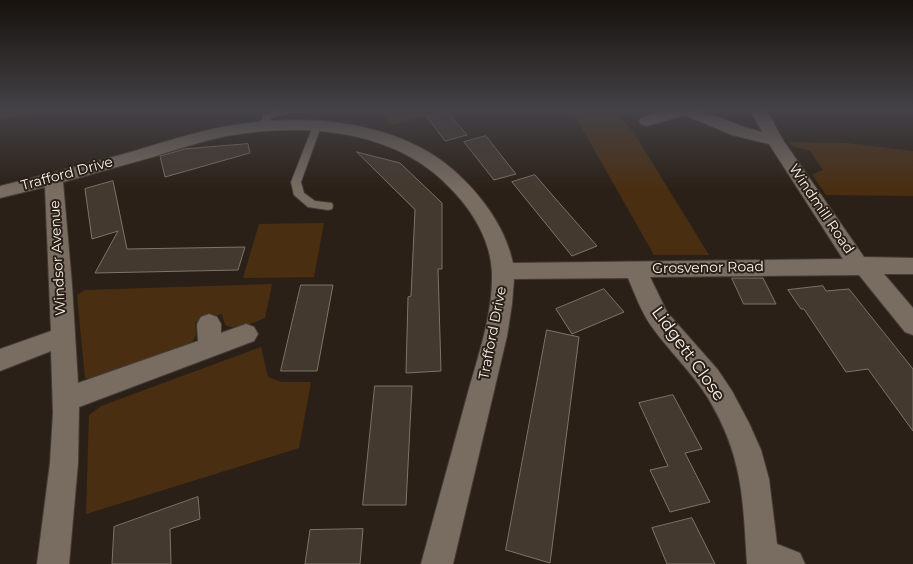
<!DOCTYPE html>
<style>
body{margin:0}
canvas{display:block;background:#2a2017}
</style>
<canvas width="913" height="564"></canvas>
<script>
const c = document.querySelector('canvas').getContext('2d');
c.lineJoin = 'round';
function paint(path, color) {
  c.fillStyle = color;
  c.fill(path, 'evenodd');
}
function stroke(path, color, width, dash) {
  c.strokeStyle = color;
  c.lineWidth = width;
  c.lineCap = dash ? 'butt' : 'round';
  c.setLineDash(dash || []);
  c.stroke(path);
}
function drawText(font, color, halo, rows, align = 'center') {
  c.font = font + ' Montserrat,sans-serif';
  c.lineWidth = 4;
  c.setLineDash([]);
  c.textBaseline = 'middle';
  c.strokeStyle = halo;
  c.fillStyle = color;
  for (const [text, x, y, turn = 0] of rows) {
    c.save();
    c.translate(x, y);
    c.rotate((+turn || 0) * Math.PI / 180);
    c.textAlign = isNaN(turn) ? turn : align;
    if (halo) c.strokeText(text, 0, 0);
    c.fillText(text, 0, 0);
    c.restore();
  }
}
paint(new Path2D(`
 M 0,111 L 42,111 L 0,120 Z
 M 381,111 L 441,111 L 392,125 Z
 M 559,111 L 614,111 L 634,133 L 709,255 L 654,255 L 575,116 Z
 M 789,142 L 847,143 L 913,151 L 913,196 L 826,195 L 813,176 L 813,174 L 823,170 L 810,151 L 792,146 Z
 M 324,223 L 314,277 L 243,278 L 259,224 Z
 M 272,284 L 265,318 C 253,322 237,332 225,325 L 222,314 L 195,322 C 196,332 198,338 189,344 L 93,379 L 85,378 L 77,295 L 85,290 Z
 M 261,347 L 268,377 L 282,382 L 311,382 L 299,448 L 86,514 L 89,415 L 101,406 Z`), '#4a2e11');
const building = new Path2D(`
 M 448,112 L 457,123 L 467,135 L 445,141 L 427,117 Z
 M 486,136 L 500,154 L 516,174 L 494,180 L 464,142 Z
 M 248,144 L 250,153 L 165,177 L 160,156 L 185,149 Z
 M 357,152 L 400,163 L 442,203 L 442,269 L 438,269 L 441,371 L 406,373 L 408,297 L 411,296 L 415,210 Z
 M 535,175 L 554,197 L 597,246 L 572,256 L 512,182 Z
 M 113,181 L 127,249 L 245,247 L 238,270 L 95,273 L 118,231 L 92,239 L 85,189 Z
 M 732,278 L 763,278 L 776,304 L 744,304 Z
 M 301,285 L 333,285 L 317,371 L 281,371 Z
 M 823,286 L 826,291 L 849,289 L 913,369 L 913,431 L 868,369 L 846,372 L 804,309 L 801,309 L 788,290 Z
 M 604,289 L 624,312 L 572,334 L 556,309 Z
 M 547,330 L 579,337 L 550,563 L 506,550 Z
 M 375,386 L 412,386 L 406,505 L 363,505 Z
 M 673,395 L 702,449 L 685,453 L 710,502 L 670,512 L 650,470 L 668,466 L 639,403 Z
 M 198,497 L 200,519 L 170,529 L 171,564 L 112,564 L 114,527 Z
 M 692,518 L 715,564 L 667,564 L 652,528 Z
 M 363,529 L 360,564 L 305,564 L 310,530 Z`);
paint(building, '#43392f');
stroke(building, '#7f7368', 1);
const service = new Path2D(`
 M 276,111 L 291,111 L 290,113 L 271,118 L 268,129 L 262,129 L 260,127 L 264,114 Z
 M 317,123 L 321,126 L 301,182 L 304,193 L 315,201 L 332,203 L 333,206 L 332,209 L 328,210 L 308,207 L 294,195 L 291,182 L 313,126 Z`);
const minor = new Path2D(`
 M 664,111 L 702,111 L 744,127 L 762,132 L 751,111 L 767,111 L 783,140 L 864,257 L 913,258 L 913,274 L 884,274 L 913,308 L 913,335 L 905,332 L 859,275 L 650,277 L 667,312 L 718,370 L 732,391 L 749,423 L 761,450 L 769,479 L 777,544 L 800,553 L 805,564 L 747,564 C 743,499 743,456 708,398 C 692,372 669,351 652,327 C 641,312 635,294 628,278 L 514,279 L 512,304 L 507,336 L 453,564 L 421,564 C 436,508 452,452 467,396 C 478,356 493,315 492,273 C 491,242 474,213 453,191 C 398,129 305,122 227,136 C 202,141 178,149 153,157 C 123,165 93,174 63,182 L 72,285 L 78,383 L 198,341 L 197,324 L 201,317 L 209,314 L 217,317 L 221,324 L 221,333 L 246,324 L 254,327 L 258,334 L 254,341 L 79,407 L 78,463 L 69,564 L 37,564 L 50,463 L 53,413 L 51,351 L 0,371 L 0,349 L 51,331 L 45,187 L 0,198 L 0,186 C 40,176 80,166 120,155 C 156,145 192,132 228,126 C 307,112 406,120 464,180 C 487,203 506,231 513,263 L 843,259 L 769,144 L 732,135 L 685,115 L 647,126 L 641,124 L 639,121 L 641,118 Z`);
stroke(service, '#443d36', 2);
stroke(minor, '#443d36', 2);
paint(service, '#796d62');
paint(minor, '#796d62');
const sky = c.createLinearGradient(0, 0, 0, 190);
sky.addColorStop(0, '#17120d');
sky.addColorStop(0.58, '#444247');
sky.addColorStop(1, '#44424700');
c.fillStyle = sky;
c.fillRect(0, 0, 913, 190);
drawText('14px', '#f7f0ea', '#2a2017', [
 ["Trafford Drive",67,174,-15],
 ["Windmill Road",821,209,56],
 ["Windsor Avenue",58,258,-93],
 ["Grosvenor Road",708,268,-1],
 ["Trafford Drive",493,333,-79]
]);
drawText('17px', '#f7f0ea', '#2a2017', [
 ["Lidgett Close",688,354,54]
]);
</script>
